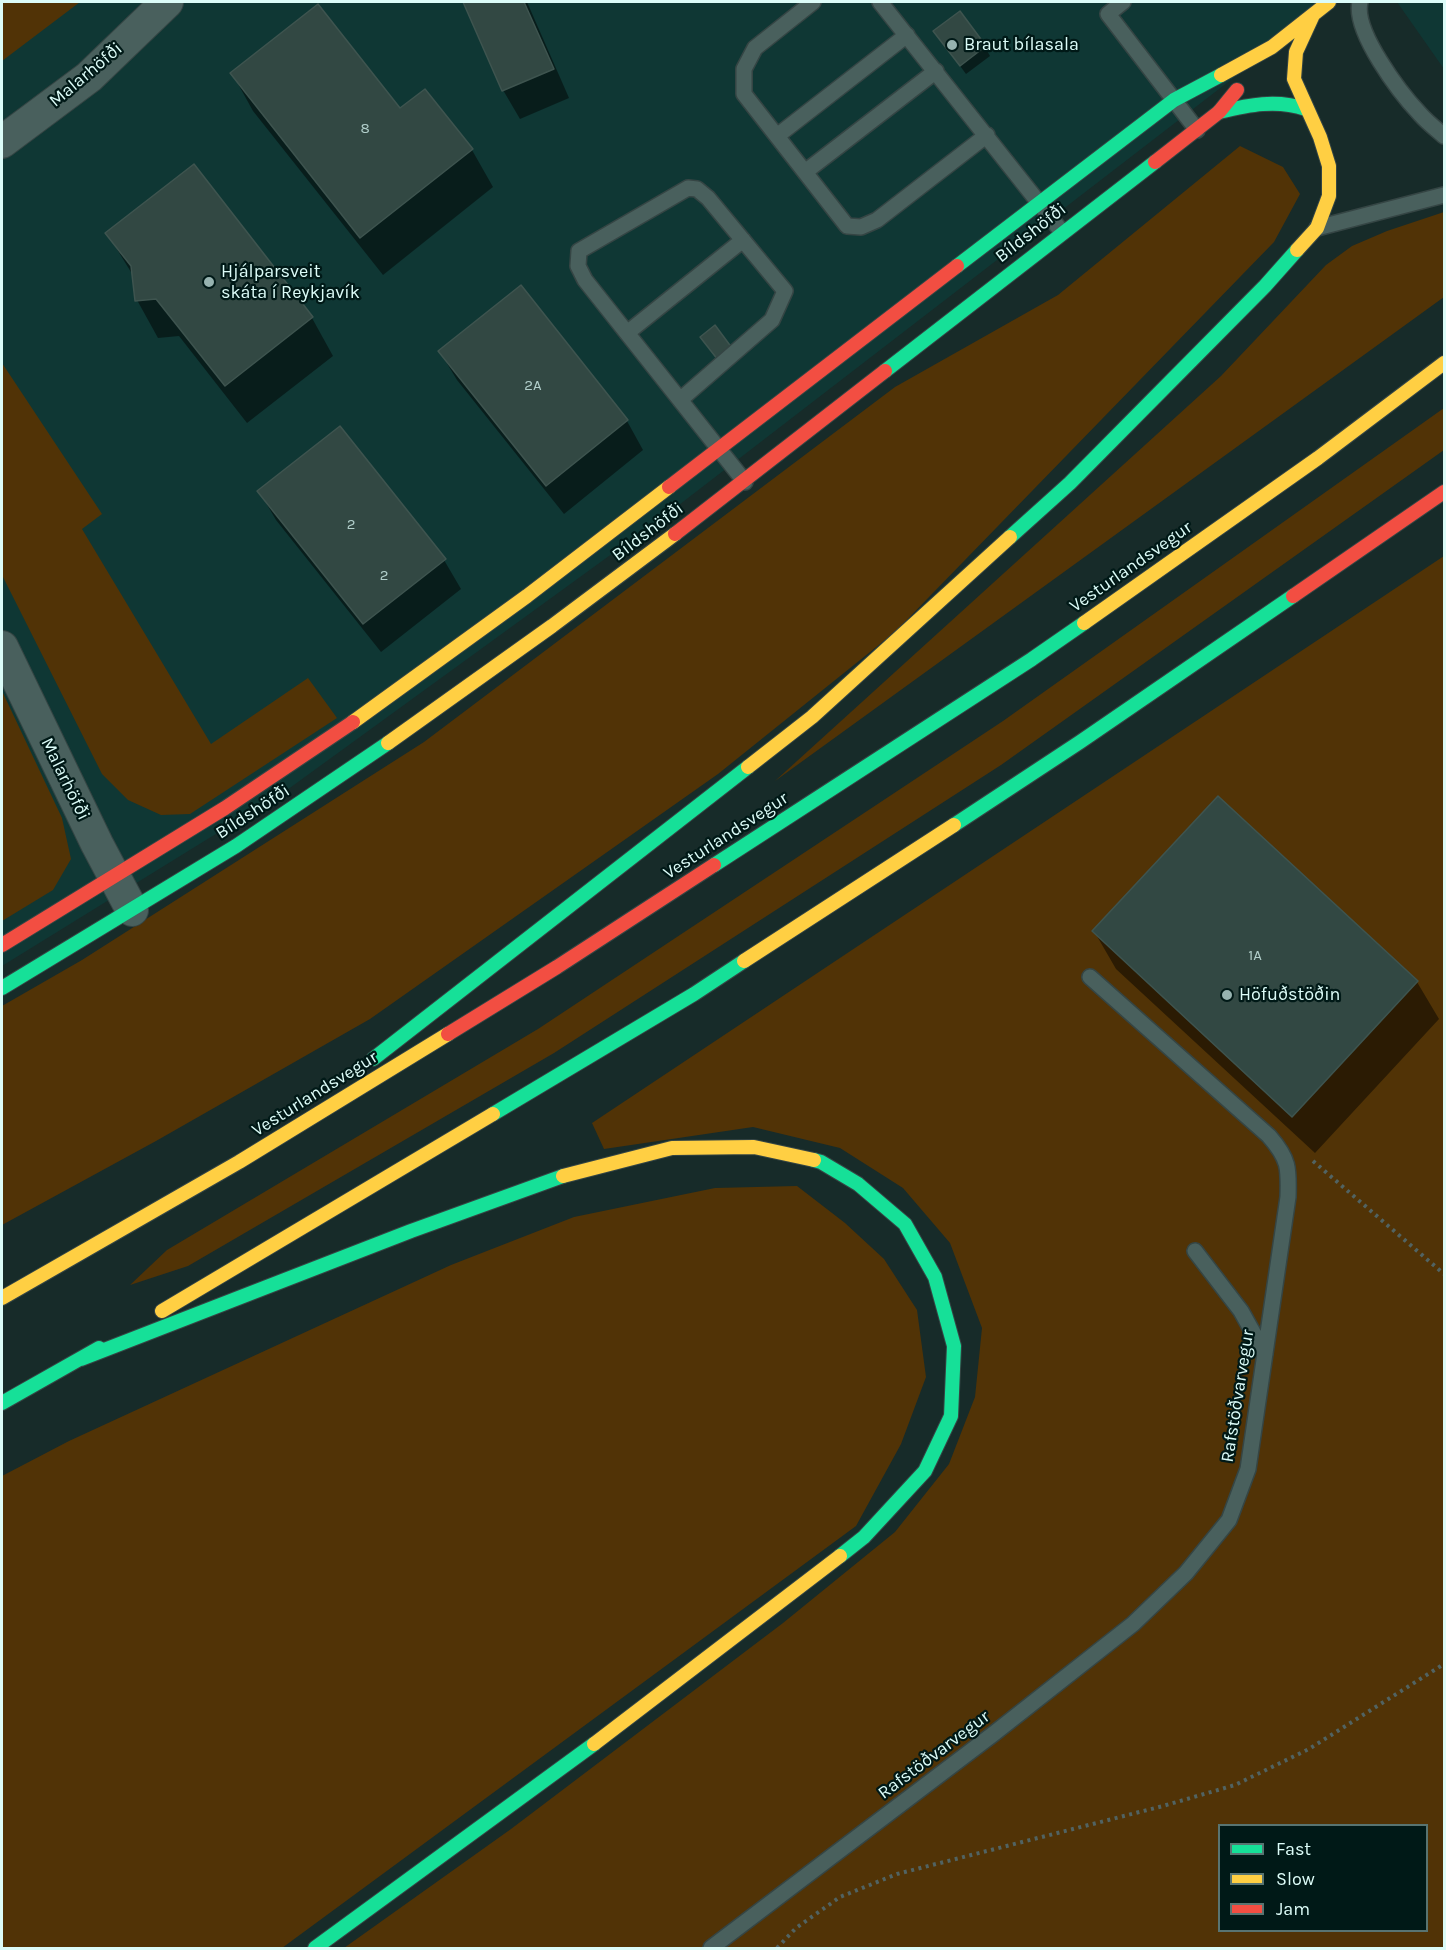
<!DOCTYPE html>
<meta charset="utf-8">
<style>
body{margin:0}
#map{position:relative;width:1446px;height:1950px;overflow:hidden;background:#172b29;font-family:Karla,sans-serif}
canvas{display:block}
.frame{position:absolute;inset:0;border:3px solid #dcfcf8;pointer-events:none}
.legend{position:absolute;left:1218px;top:1824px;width:210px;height:108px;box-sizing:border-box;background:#001917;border:2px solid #587471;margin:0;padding:8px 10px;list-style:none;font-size:18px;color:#dcfcf8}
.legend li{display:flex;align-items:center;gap:12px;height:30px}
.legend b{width:30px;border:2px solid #587471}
</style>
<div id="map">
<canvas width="1446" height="1950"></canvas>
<div class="frame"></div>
<ul class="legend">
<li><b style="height:8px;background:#16e098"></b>Fast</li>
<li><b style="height:8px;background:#ffcf43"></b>Slow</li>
<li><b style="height:8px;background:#f24e42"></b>Jam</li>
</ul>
</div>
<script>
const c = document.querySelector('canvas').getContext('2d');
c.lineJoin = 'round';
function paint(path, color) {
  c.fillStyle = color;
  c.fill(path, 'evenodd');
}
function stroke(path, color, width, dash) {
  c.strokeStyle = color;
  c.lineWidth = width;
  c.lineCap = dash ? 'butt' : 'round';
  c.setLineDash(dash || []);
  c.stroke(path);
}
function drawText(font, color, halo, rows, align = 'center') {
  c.font = font + ' Karla,sans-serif';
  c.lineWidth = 4.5;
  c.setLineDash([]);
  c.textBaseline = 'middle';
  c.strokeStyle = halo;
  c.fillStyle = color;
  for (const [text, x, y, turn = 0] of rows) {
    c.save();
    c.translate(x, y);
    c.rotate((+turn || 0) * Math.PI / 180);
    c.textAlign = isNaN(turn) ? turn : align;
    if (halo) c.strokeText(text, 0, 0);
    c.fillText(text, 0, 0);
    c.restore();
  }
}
paint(new Path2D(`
 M 2,2 L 1332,2 L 675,508 L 287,790 L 2,966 Z
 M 1397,2 L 1444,2 L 1444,69 Z`), '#0f3734');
paint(new Path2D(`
 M 2,2 L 80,2 L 2,61 Z
 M 1240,146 L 1283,167 L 1300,194 L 1274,242 L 895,632 L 718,774 L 370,1019 L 156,1141 L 2,1225 L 2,1006 L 82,960 L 424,742 L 895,387 L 1058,295 Z
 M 1444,212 L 1444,297 L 775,781 L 1221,376 L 1326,265 L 1352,246 L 1387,231 Z
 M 2,363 L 102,514 L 82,529 L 211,744 L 308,678 L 337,718 L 190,814 L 161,815 L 128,800 L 102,774 L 2,575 Z
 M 1444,408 L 1444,450 L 1001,765 L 554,1053 L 188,1266 L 130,1285 L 167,1250 L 538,1029 L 1003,721 Z
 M 1444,556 L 1444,1948 L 344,1948 L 511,1829 L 783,1623 L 895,1532 L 949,1464 L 975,1397 L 982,1328 L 950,1243 L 903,1188 L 840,1148 L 753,1127 L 604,1149 L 592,1123 ZM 1220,1826 L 1426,1826 L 1426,1930 L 1220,1930 Z
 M 2,691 L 62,818 L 71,859 L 53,890 L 2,921 Z
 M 797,1186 L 845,1223 L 884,1259 L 917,1310 L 926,1377 L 901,1444 L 856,1526 L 282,1948 L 2,1948 L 2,1476 L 69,1441 L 451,1265 L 574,1217 L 715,1188 Z`), '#513306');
paint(new Path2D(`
 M 465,2 L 527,2 L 569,98 L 520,119 L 503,90 Z
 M 941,40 L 985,47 L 990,56 L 966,74 Z
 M 232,73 L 400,110 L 472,150 L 493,187 L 383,275 L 253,111 Z
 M 193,166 L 312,318 L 333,356 L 247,423 L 179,336 L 158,338 L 137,300 L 134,277 L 107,233 Z
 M 520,287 L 627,421 L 643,450 L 564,514 L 457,380 L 440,352 Z
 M 259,491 L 444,560 L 461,589 L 381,652 L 276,520 Z
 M 1094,931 L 1417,982 L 1439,1019 L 1315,1153 L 1116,969 Z`), '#0007');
const building = new Path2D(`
 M 463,2 L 524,2 L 554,69 L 502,91 Z
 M 318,4 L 400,108 L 425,89 L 473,149 L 360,238 L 230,73 Z
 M 960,11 L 986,46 L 960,66 L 933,31 Z
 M 194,164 L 313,317 L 225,386 L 156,299 L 135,301 L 131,266 L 105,233 Z
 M 521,285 L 628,420 L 546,486 L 438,351 Z
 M 715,325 L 732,348 L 718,360 L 700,337 Z
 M 340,426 L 446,559 L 363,624 L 257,491 Z
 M 1218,796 L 1418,981 L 1292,1117 L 1092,931 Z`);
paint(building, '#324843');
stroke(building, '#3e544f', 1.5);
const lane = new Path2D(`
 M 813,2 L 755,48 L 744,69 L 744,94 L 847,226 L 861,227 L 877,220 L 987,135
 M 880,2 L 1062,232
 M 1123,2 L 1108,14 L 1197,130
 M 1360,2 C 1353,31 1400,93 1420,114 C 1427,122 1436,129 1444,136
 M 777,136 L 907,35
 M 805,172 L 936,71
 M 1317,228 L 1444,195
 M 627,333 L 743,240
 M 680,400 L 772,320 L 785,291 L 708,198 L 697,189 L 688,188 L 579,251 L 578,266 L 585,280 L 745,482
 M 1195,1251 L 1241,1311 L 1265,1354
 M 711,1948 L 992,1735 L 1133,1624 L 1186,1573 L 1229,1520 L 1248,1469 L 1288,1197 C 1289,1168 1289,1159 1269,1136 L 1090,977`);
const street = new Path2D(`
 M 2,142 L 89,77 L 167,2
 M 2,647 L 97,844 L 132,910`);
const fast = new Path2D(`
 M 1219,112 C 1249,105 1276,99 1306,109
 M 957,266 L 1174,100 L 1221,75
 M 885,371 L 1155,162
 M 1010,537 L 1070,483 L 1265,286 L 1297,250
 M 954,825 L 1080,742 L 1293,596
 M 714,865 L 1032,659 L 1084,623
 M 2,988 L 236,846 L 388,743
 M 373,1059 L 748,767
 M 493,1114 L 694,994 L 744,961
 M 814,1160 L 821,1162 L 858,1184 L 905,1224 L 935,1277 L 954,1346 L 951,1416 L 925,1471 L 864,1537 L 840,1556
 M 81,1359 L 411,1231 L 563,1176
 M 2,1403 L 99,1348
 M 315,1948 L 594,1744`);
const slow = new Path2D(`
 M 1221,75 L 1272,47 L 1329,2
 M 1297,250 L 1317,228 L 1329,196 L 1329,166 L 1320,137 L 1294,79 L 1296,52 L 1313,15
 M 1084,623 L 1318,458 L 1444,363
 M 353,722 L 527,596 L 669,487
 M 388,743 L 552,626 L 675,534
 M 748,767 L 812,717 L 1010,537
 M 744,961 L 954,825
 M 563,1176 L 672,1148 L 754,1147 L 814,1160
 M 2,1298 L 239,1162 L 448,1034
 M 162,1311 L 493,1114
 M 594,1744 L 840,1556`);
const jam = new Path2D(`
 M 1155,162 L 1219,112 L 1237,90
 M 669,487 L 957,266
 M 675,534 L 885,371
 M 1293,596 L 1444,492
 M 2,945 L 225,808 L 353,722
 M 448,1034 L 557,967 L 714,865`);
stroke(lane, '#354544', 18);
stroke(street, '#354544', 34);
stroke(fast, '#354544', 16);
stroke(slow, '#354544', 16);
stroke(jam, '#354544', 16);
stroke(new Path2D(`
 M 1313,1161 L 1444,1274
 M 777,1948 L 796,1928 L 840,1897 L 897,1874 L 1163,1806 L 1235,1785 L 1309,1749 L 1444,1664`), '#516362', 4, [3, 4.5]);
stroke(lane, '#49605d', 15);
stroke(street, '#49605d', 32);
stroke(fast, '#16e098', 14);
stroke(slow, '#ffcf43', 14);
stroke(jam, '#f24e42', 14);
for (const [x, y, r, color] of [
 [952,45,6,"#97b3b0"],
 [209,282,6,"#97b3b0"],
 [1227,995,6,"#97b3b0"]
]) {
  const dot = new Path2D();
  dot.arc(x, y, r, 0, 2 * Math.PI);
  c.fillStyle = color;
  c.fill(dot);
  stroke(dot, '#001917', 2);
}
drawText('15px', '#b2cfcb', null, [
 ["8",365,129],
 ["2A",533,386],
 ["2",351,525],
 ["2",384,576],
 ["1A",1255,956]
]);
drawText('18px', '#dcfcf8', '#001917', [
 ["Braut bílasala",964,45],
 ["Hjálparsveit",221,272],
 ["skáta í Reykjavík",221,293],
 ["Höfuðstöðin",1239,995]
], 'left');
drawText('18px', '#dcfcf8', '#001917', [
 ["Malarhöfði",86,75,-40],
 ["Bíldshöfði",1031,233,-38],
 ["Bíldshöfði",648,532,-37],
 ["Vesturlandsvegur",1131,567,-35],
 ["Malarhöfði",65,779,64],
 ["Bíldshöfði",253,812,-33],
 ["Vesturlandsvegur",726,836,-33],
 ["Vesturlandsvegur",315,1094,-32],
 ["Rafstöðvarvegur",1238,1396,-81],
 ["Rafstöðvarvegur",934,1755,-37]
]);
</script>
